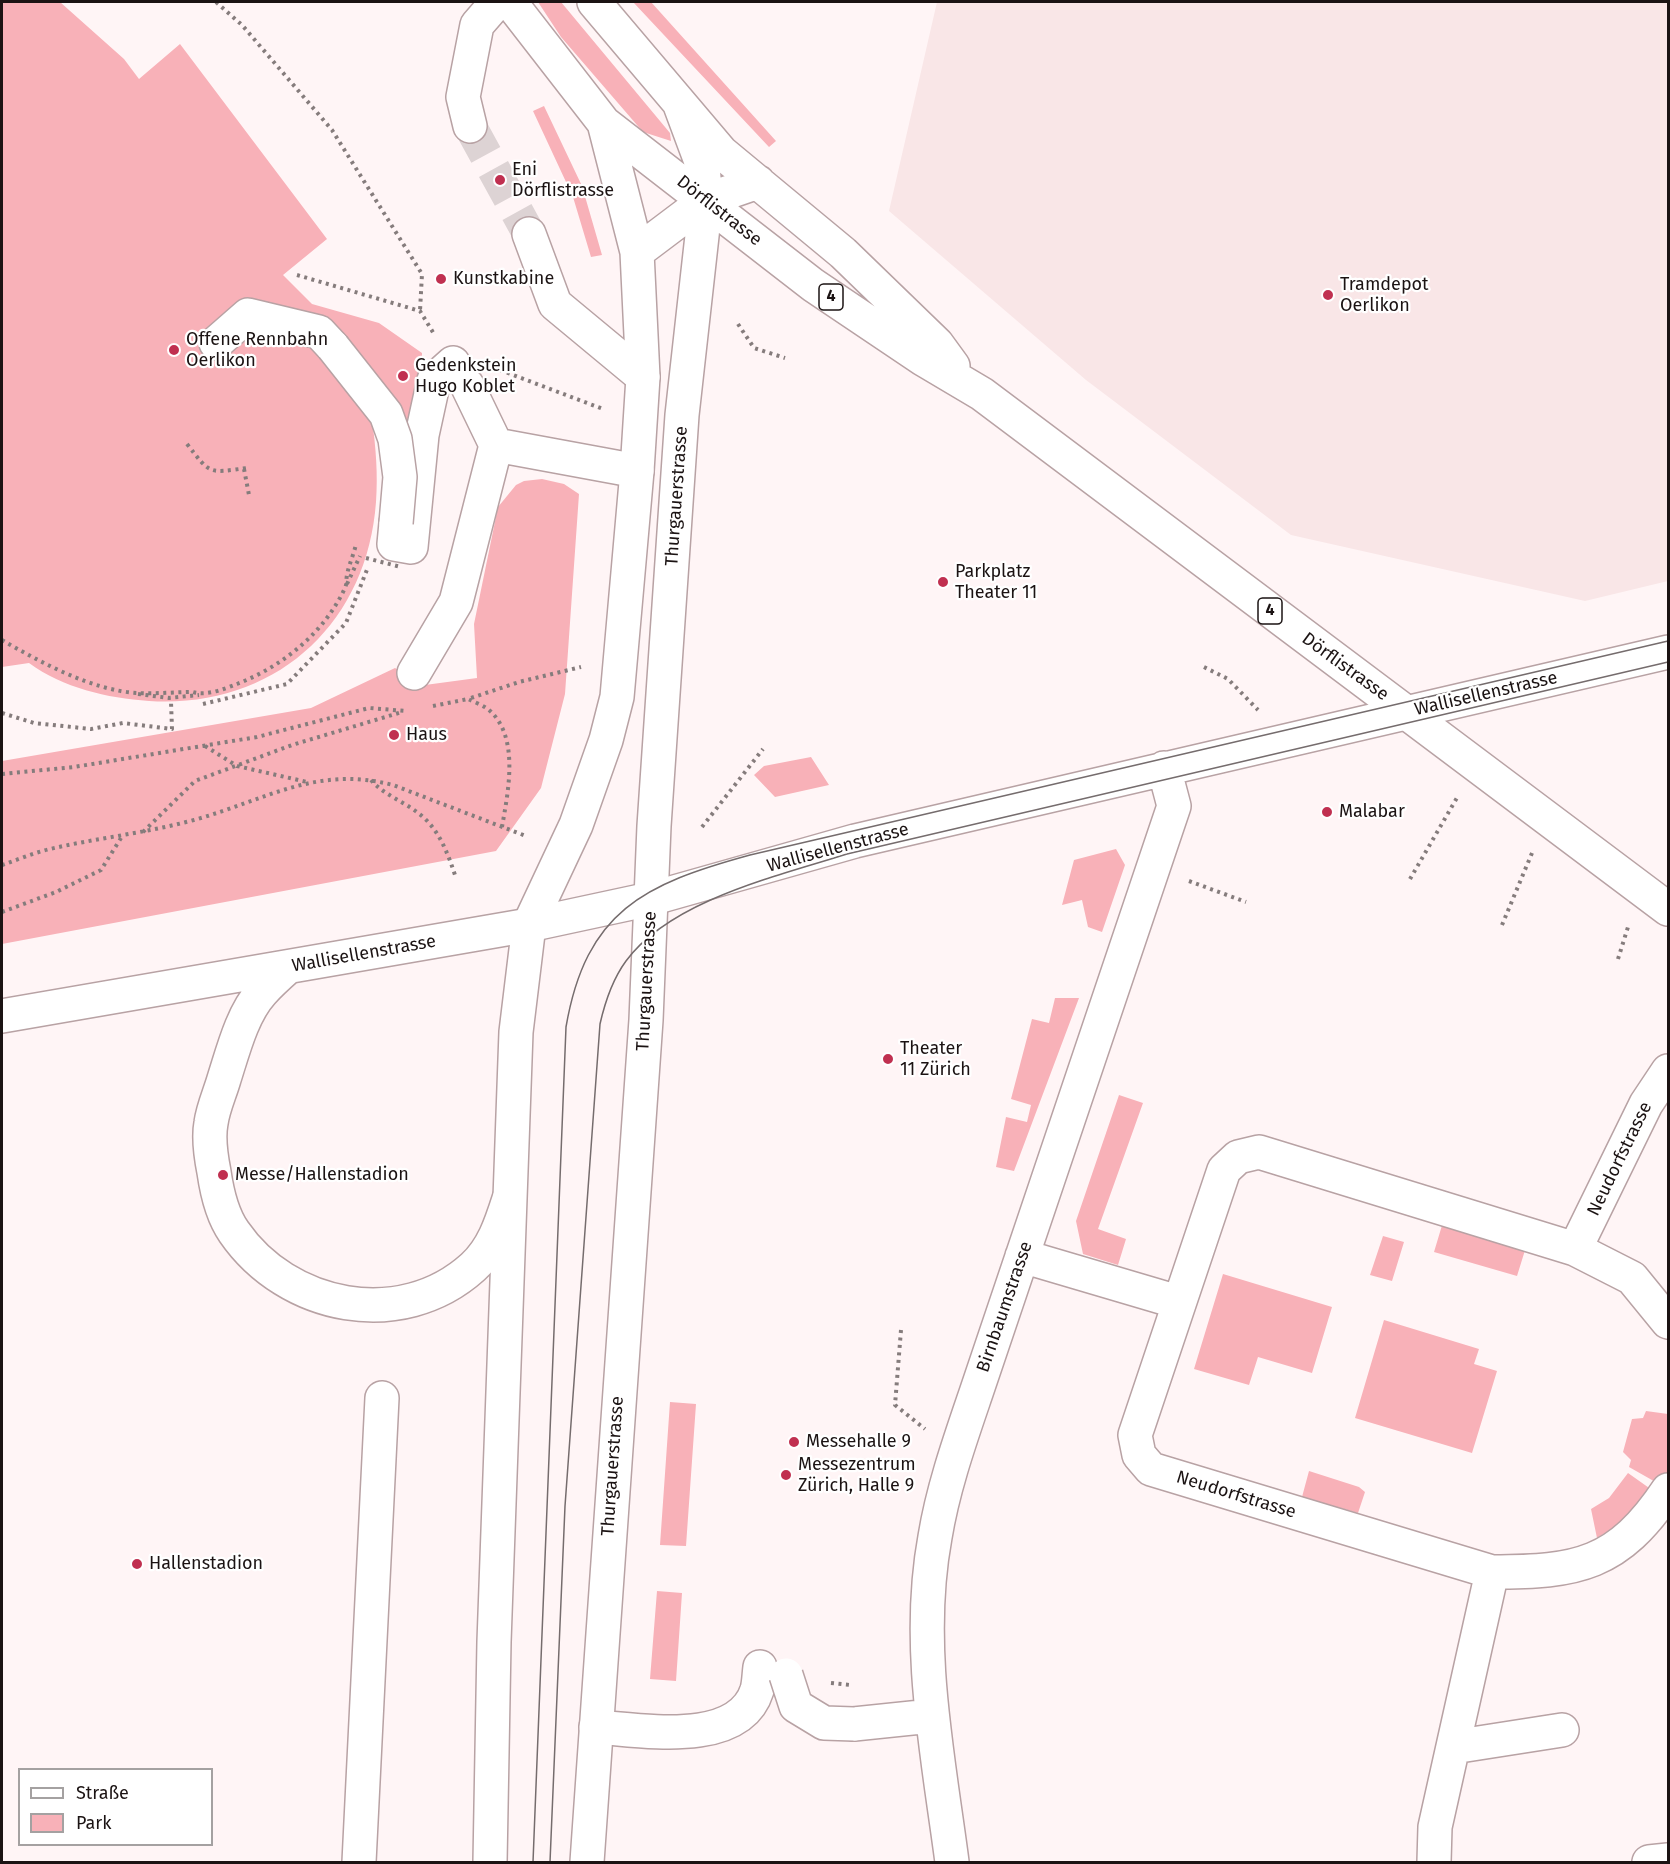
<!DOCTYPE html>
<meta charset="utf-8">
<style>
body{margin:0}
#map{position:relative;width:1670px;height:1864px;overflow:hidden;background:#fff5f6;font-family:"Fira Sans",sans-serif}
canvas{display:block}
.frame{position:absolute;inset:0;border:3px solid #1b1313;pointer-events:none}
.legend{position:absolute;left:18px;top:1768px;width:195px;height:78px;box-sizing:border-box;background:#fff;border:2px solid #a4a1a1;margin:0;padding:8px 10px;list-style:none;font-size:18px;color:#1b1313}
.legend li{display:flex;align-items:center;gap:12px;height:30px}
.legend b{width:30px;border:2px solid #a4a1a1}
</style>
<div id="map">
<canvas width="1670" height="1864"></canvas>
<div class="frame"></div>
<ul class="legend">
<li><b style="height:8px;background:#fff"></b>Straße</li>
<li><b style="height:16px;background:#f8b1b8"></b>Park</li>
</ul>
</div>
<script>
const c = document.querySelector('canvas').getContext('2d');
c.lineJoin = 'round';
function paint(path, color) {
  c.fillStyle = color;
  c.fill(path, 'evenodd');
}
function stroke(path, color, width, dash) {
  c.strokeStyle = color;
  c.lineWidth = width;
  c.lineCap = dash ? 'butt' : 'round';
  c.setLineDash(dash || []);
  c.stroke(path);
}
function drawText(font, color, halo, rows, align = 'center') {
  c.font = font + ' "Fira Sans",sans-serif';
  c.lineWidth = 4.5;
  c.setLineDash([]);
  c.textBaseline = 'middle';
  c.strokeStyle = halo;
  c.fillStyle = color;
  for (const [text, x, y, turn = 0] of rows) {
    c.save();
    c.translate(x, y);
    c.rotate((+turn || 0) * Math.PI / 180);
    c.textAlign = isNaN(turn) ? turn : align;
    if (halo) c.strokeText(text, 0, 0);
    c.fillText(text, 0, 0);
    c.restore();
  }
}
paint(new Path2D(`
 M 937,2 L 1668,2 L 1668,581 L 1585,601 L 1291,535 L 1086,380 L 889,211 Z`), '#f9e6e7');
paint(new Path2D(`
 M 2,2 L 60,2 L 124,59 L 139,79 L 180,44 L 327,239 L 283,275 L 312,304 L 379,323 L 422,353 L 422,389 L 404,426 L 372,420 C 376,448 378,475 376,502 C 367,626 273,709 149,701 C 107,698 63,688 29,663 L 2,667 Z
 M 538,2 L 561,2 L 670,133 L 671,141 L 643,132 L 561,37 Z
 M 633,2 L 651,2 L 776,141 L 769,147 Z
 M 544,106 L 582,186 L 602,255 L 591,257 L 573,197 L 533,111 Z
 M 542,479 L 564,484 L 579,494 L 565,694 L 541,788 L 496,851 L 2,944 L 2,761 L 311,708 L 395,668 L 425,685 L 477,678 L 474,624 L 498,507 L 516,485 L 524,481 Z
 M 811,757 L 829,785 L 775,797 L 754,775 L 764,766 Z
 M 1116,849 L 1125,865 L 1102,932 L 1088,927 L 1082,900 L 1062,905 L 1074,860 Z
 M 1055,998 L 1079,998 L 1014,1171 L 996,1167 L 1006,1117 L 1027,1122 L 1031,1105 L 1011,1099 L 1032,1019 L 1049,1023 Z
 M 1119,1095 L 1143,1103 L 1098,1229 L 1126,1239 L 1118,1265 L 1083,1254 L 1076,1221 Z
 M 1443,1222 L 1526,1247 L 1517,1276 L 1434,1252 Z
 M 1383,1236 L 1404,1242 L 1392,1281 L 1370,1275 Z
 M 1223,1274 L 1332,1307 L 1312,1373 L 1258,1357 L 1249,1385 L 1194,1369 Z
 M 1384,1320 L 1479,1349 L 1474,1364 L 1497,1371 L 1472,1453 L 1355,1418 Z
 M 670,1402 L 696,1404 L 686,1546 L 660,1545 Z
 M 1646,1411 L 1668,1414 L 1668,1472 L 1659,1484 L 1629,1467 L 1631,1460 L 1623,1452 L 1632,1419 L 1643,1418 Z
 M 1309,1471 L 1359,1487 L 1365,1492 L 1358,1513 L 1302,1497 Z
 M 1628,1473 L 1652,1490 L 1618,1525 L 1597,1538 L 1591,1509 L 1609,1498 Z
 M 657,1591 L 682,1593 L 676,1681 L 650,1679 Z`), '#f8b1b8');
stroke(new Path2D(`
 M 470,126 L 529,234`), '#ddd3d4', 33, [33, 16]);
const minor = new Path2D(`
 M 470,126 L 463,97 L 477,25 L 497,2
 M 529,234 L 555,304 L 643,377
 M 216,343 L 248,315 L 319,332 L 333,347
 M 467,385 L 496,445
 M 396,523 L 394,544 L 411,547 L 422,435 L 434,380 L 453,363
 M 414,673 L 456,602 L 496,445 L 637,471
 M 288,967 C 279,975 270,983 262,992 C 242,1014 233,1051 224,1079 C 220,1093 213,1108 211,1123 C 208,1139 211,1157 214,1172 C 217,1193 222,1215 234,1232 C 287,1309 401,1332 473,1267 C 493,1249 501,1224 509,1199
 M 2,1016 L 529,925 L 650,899 L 855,841 L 1668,652
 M 1575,1249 L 1646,1104 L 1668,1071
 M 1022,1256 L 1178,1302
 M 1668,1322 L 1632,1278 L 1575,1249 L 1259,1152 L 1238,1157 L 1224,1170 L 1135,1435 L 1139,1455 L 1151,1469 L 1492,1572 C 1578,1572 1618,1565 1668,1490
 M 854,1724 L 931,1716
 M 596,1727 C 642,1730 739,1748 757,1690 C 759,1683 759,1674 760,1667
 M 1453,1747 L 1562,1730
 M 359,1862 L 382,1398
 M 952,1862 C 938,1755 915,1645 935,1537 C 943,1488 960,1440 976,1393 L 1174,806 L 1164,768
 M 1434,1862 L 1435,1827 L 1492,1572
 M 1649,1862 L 1668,1860`);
const major = new Path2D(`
 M 510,2 L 604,123 L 813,285 L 923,359 L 982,394 L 1668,909
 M 594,2 L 721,152 L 843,253 L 937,344 L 953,366
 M 637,252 L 706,200 L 758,182
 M 490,1862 L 494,1642 L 516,1032 L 529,925 L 576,825 L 606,740 L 617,697 L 637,471 L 643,377 L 637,252 L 604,123
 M 587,1862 L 646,1020 L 654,826 L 682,415 L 706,200 L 703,167 L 680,105`);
stroke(minor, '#b8a2a4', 36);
stroke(major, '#b8a2a4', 36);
stroke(new Path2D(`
 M 216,2 L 242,25 L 332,130 L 422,274 L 420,311
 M 297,275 L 420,311 L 434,334
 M 738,324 L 754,348 L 785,358
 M 500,370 L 603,409
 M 187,444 C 211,475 208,473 247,468
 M 244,469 L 249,495
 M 347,584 L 360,556
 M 2,640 C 40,662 93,691 138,693 C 156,694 175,692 193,692 C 207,696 224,689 237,684 C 283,666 324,633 345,588 C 347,584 346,579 347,575 C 349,564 354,554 356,544
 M 1204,667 L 1228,679 L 1258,710
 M 138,694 L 169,698 L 199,695
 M 203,704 L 287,684 L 346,623 L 368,567
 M 433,706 L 468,699
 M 2,713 L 34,723 L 91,729 L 123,723 L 172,729 L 171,702
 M 205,746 L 237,766 L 307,782
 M 2,774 L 74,767 L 257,737 L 369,708 L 406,711
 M 371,780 C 384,795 403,801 418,813 C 439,828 448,854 456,878
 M 502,827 C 508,792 520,737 489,710 C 483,705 474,702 468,699 L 519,682 L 581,667
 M 702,827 L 763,749
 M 143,832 L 195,781 L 292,745 L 402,712
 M 2,865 C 17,860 33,853 50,849 C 97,838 146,833 194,820 C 266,800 316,765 393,785 L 526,836
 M 1410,879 L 1458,796
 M 1189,881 L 1246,902
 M 2,912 L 56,892 L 101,870 L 121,838
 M 1502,925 L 1532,853
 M 1618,959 L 1628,927
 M 901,1330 L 895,1405 L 925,1429
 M 831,1683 L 850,1685`), '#857c7c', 4, [3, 4.5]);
stroke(minor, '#fff', 33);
stroke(major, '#fff', 33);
stroke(new Path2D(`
 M 533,1862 L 566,1027 C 586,911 644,884 750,855 L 1668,641
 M 550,1862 L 565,1506 L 600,1024 C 605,1002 612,980 626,961 C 671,900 778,876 847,854 L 1668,662`), '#756c6d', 1.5);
const minorBridge = new Path2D(`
 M 333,347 L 386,414 L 395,439 L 400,477 L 396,523
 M 786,1675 L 796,1706 L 824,1723 L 854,1724`);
stroke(minorBridge, '#b8a2a4', 36, []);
stroke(new Path2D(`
 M 366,558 L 401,567`), '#857c7c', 4, [3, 4.5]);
stroke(minorBridge, '#fff', 33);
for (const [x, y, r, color] of [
 [500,180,6,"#c03050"],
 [441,279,6,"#c03050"],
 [1328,295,6,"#c03050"],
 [174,350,6,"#c03050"],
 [403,376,6,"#c03050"],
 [943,582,6,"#c03050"],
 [394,735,6,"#c03050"],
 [1327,812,6,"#c03050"],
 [888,1059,6,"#c03050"],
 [223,1175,6,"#c03050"],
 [794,1442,6,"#c03050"],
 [786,1475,6,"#c03050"],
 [137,1564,6,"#c03050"]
]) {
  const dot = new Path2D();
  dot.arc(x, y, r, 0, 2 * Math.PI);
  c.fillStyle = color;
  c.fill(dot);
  stroke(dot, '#fff', 2);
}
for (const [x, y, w] of [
 [831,297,24],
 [1270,611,24]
]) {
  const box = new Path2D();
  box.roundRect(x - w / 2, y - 13, w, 26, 4.5);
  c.fillStyle = '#fff';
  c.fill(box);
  stroke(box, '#1b1313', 1.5);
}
drawText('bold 16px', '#1b1313', null, [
 ["4",831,297],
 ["4",1270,611]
]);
drawText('18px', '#1b1313', '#fff', [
 ["Eni",512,170],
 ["Dörflistrasse",512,191],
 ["Kunstkabine",453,279],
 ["Tramdepot",1340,285],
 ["Oerlikon",1340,306],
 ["Offene Rennbahn",186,340],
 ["Oerlikon",186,361],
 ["Gedenkstein",415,366],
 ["Hugo Koblet",415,387],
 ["Parkplatz",955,572],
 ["Theater 11",955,593],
 ["Haus",406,735],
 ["Malabar",1339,812],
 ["Theater",900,1049],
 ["11 Zürich",900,1070],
 ["Messe/Hallenstadion",235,1175],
 ["Messehalle 9",806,1442],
 ["Messezentrum",798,1465],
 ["Zürich, Halle 9",798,1486],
 ["Hallenstadion",149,1564]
], 'left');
drawText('18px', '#1b1313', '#fff', [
 ["Dörflistrasse",719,211,38],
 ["Thurgauerstrasse",677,496,-86],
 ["Dörflistrasse",1345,667,36],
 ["Wallisellenstrasse",1486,694,-13],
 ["Wallisellenstrasse",838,848,-15],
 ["Wallisellenstrasse",364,954,-10],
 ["Thurgauerstrasse",647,981,-87],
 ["Neudorfstrasse",1620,1159,-64],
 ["Birnbaumstrasse",1005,1307,-71],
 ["Thurgauerstrasse",613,1466,-86],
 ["Neudorfstrasse",1236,1495,17]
]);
</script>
